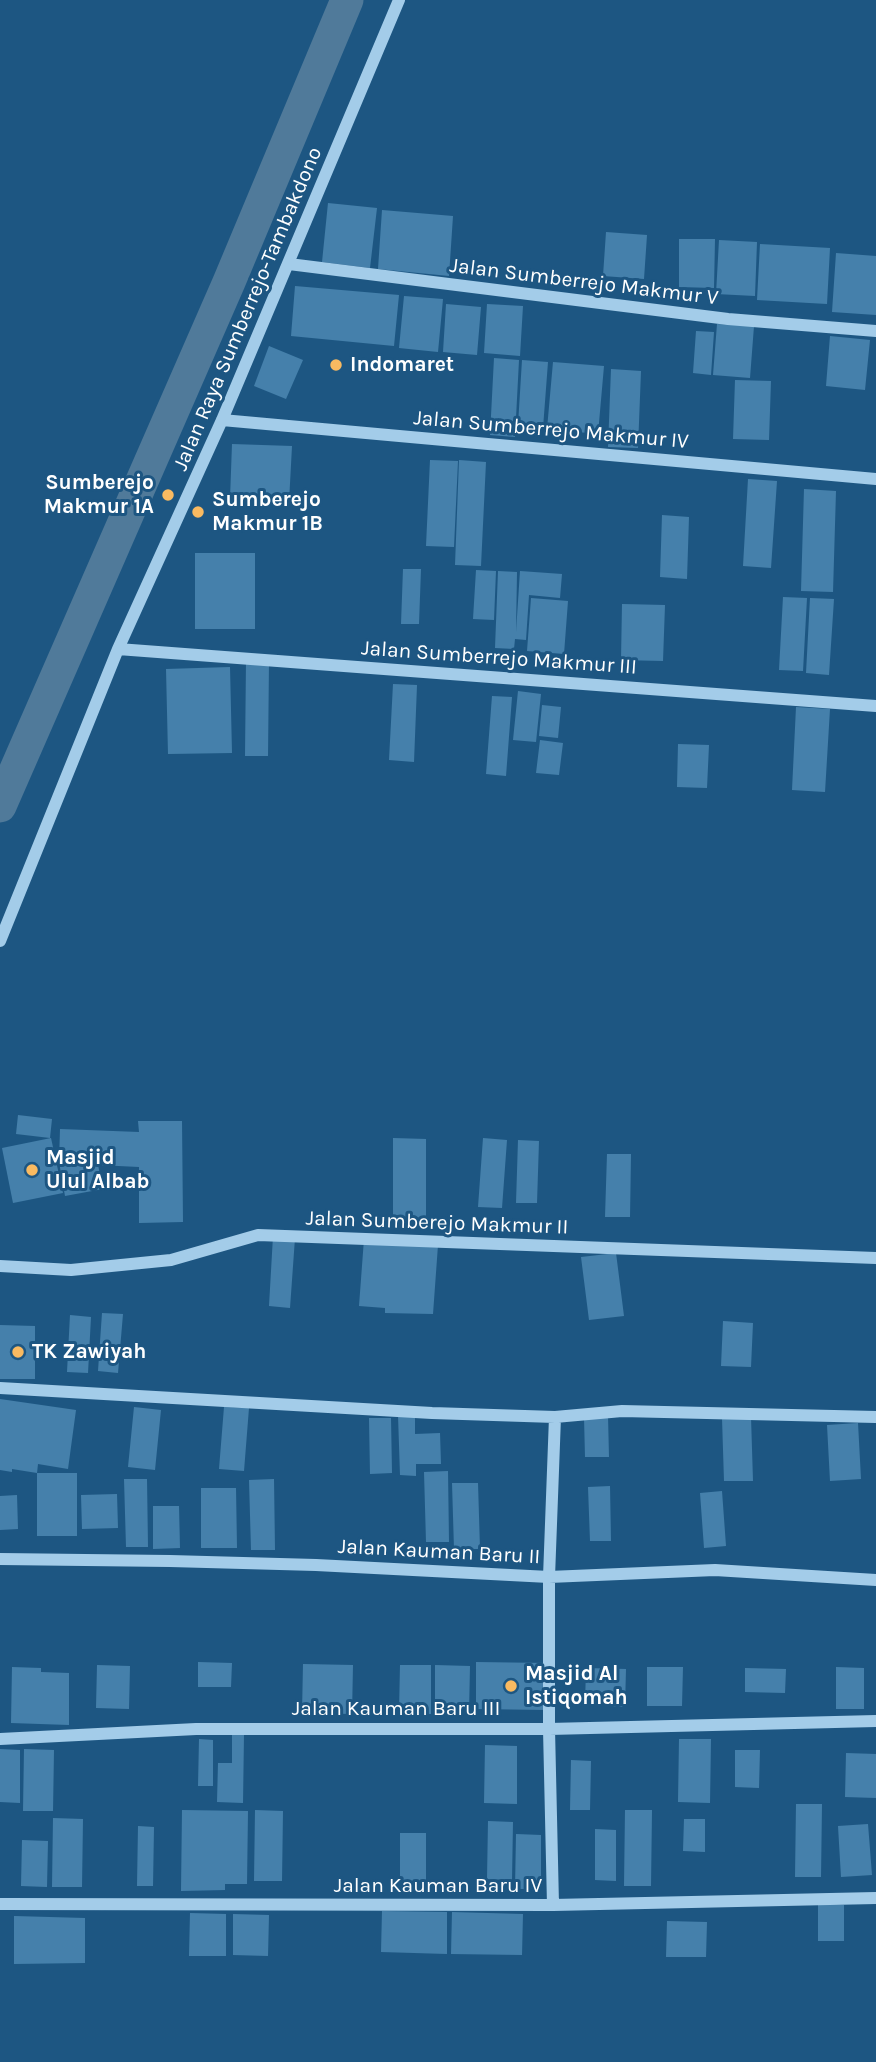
<!DOCTYPE html>
<style>
body{margin:0}
canvas{display:block;background:#1d5682}
</style>
<canvas width="876" height="2062"></canvas>
<script>
const c = document.querySelector('canvas').getContext('2d');
c.lineJoin = 'round';
function stroke(path, color, width, dash) {
  c.strokeStyle = color;
  c.lineWidth = width;
  c.lineCap = dash ? 'butt' : 'round';
  c.setLineDash(dash || []);
  c.stroke(path);
}
function paint(path, color) {
  c.fillStyle = color;
  c.fill(path, 'evenodd');
}
function drawText(font, color, halo, rows, align = 'center') {
  c.font = font + ' Karla,sans-serif';
  c.lineWidth = 6;
  c.setLineDash([]);
  c.textBaseline = 'middle';
  c.strokeStyle = halo;
  c.fillStyle = color;
  for (const [text, x, y, turn = 0] of rows) {
    c.save();
    c.translate(x, y);
    c.rotate((+turn || 0) * Math.PI / 180);
    c.textAlign = isNaN(turn) ? turn : align;
    if (halo) c.strokeText(text, 0, 0);
    c.fillText(text, 0, 0);
    c.restore();
  }
}
stroke(new Path2D(`
 M 0,806 L 229,282 L 347,0`), '#507a9a', 33);
paint(new Path2D(`
 M 328,203 L 377,208 L 370,268 L 322,262 Z
 M 382,210 L 453,216 L 449,276 L 378,269 Z
 M 606,232 L 647,235 L 644,279 L 603,276 Z
 M 679,239 L 715,239 L 714,288 L 679,287 Z
 M 719,240 L 757,242 L 755,296 L 716,294 Z
 M 760,244 L 830,248 L 827,304 L 757,300 Z
 M 836,253 L 876,256 L 876,315 L 832,312 Z
 M 295,286 L 399,295 L 394,346 L 291,336 Z
 M 404,296 L 443,299 L 438,352 L 399,348 Z
 M 446,304 L 481,307 L 477,355 L 443,352 Z
 M 487,304 L 523,306 L 520,356 L 484,353 Z
 M 717,324 L 754,326 L 750,378 L 713,375 Z
 M 696,331 L 714,332 L 711,375 L 693,373 Z
 M 830,336 L 870,340 L 865,390 L 826,386 Z
 M 269,346 L 303,360 L 286,399 L 254,386 Z
 M 494,358 L 519,360 L 515,437 L 490,435 Z
 M 522,360 L 548,362 L 543,428 L 518,425 Z
 M 553,362 L 604,366 L 598,434 L 547,429 Z
 M 611,369 L 641,371 L 638,448 L 608,447 Z
 M 735,380 L 771,381 L 769,440 L 733,439 Z
 M 232,444 L 292,446 L 289,502 L 230,499 Z
 M 430,460 L 458,461 L 454,547 L 426,546 Z
 M 459,460 L 486,462 L 481,566 L 455,565 Z
 M 748,479 L 777,481 L 771,568 L 743,566 Z
 M 804,489 L 836,491 L 833,592 L 801,591 Z
 M 662,515 L 689,517 L 687,579 L 660,577 Z
 M 195,553 L 255,553 L 255,629 L 195,629 Z
 M 403,569 L 421,569 L 419,624 L 401,624 Z
 M 476,570 L 496,571 L 494,620 L 473,619 Z
 M 498,571 L 517,572 L 516,632 L 520,571 L 562,574 L 560,598 L 529,595 L 526,640 L 515,639 L 514,649 L 495,648 Z
 M 783,597 L 807,598 L 803,671 L 779,670 Z
 M 531,598 L 568,601 L 564,654 L 527,651 Z
 M 810,598 L 834,599 L 829,675 L 806,673 Z
 M 622,604 L 665,605 L 663,661 L 621,660 Z
 M 246,661 L 269,661 L 268,756 L 245,756 Z
 M 230,667 L 232,753 L 168,754 L 166,669 Z
 M 393,684 L 417,685 L 414,762 L 389,760 Z
 M 518,691 L 541,694 L 536,742 L 513,740 Z
 M 492,696 L 512,697 L 506,776 L 486,774 Z
 M 542,705 L 561,707 L 558,738 L 539,736 Z
 M 796,707 L 830,709 L 825,792 L 792,790 Z
 M 540,740 L 563,743 L 559,775 L 536,773 Z
 M 678,744 L 709,745 L 707,788 L 677,787 Z
 M 18,1115 L 52,1119 L 50,1138 L 16,1134 Z
 M 138,1121 L 182,1121 L 183,1222 L 139,1223 L 139,1167 L 98,1165 L 103,1189 L 65,1196 L 59,1162 L 60,1129 L 139,1132 Z
 M 51,1138 L 63,1193 L 13,1203 L 2,1148 Z
 M 393,1138 L 426,1139 L 426,1218 L 393,1218 Z
 M 483,1138 L 507,1140 L 502,1208 L 478,1207 Z
 M 518,1140 L 539,1141 L 537,1203 L 516,1203 Z
 M 607,1154 L 631,1154 L 630,1217 L 605,1217 Z
 M 273,1236 L 295,1238 L 290,1308 L 269,1306 Z
 M 364,1239 L 438,1245 L 433,1314 L 385,1313 L 385,1308 L 359,1306 Z
 M 616,1253 L 624,1316 L 589,1320 L 581,1257 Z
 M 102,1313 L 123,1314 L 118,1373 L 98,1371 Z
 M 70,1315 L 91,1317 L 88,1373 L 67,1372 Z
 M 723,1321 L 753,1323 L 751,1367 L 721,1366 Z
 M 0,1325 L 35,1326 L 35,1379 L 0,1379 Z
 M 0,1399 L 76,1410 L 68,1469 L 38,1464 L 37,1473 L 77,1473 L 77,1536 L 37,1536 L 37,1473 L 12,1469 L 12,1472 L 0,1470 Z
 M 134,1407 L 161,1410 L 155,1470 L 128,1467 Z
 M 224,1407 L 249,1408 L 244,1471 L 219,1469 Z
 M 398,1415 L 415,1415 L 415,1434 L 440,1433 L 441,1464 L 416,1464 L 416,1476 L 400,1475 Z
 M 608,1416 L 609,1457 L 585,1457 L 584,1417 Z
 M 751,1417 L 753,1481 L 724,1481 L 722,1418 Z
 M 369,1418 L 391,1418 L 392,1473 L 370,1474 Z
 M 858,1423 L 861,1479 L 830,1481 L 827,1425 Z
 M 448,1471 L 449,1542 L 426,1542 L 424,1472 Z
 M 124,1479 L 147,1479 L 148,1547 L 126,1547 Z
 M 274,1479 L 275,1550 L 251,1550 L 249,1480 Z
 M 452,1483 L 478,1483 L 480,1549 L 454,1549 Z
 M 610,1486 L 611,1541 L 590,1541 L 588,1487 Z
 M 201,1488 L 236,1488 L 237,1548 L 201,1548 Z
 M 722,1491 L 726,1546 L 704,1548 L 700,1493 Z
 M 117,1494 L 118,1528 L 82,1529 L 81,1495 Z
 M 17,1495 L 18,1529 L 0,1530 L 0,1496 Z
 M 153,1506 L 179,1506 L 180,1548 L 153,1549 Z
 M 198,1662 L 232,1663 L 231,1687 L 198,1687 Z
 M 476,1662 L 547,1663 L 546,1710 L 476,1709 Z
 M 303,1664 L 353,1665 L 352,1714 L 302,1713 Z
 M 97,1665 L 130,1666 L 129,1709 L 96,1708 Z
 M 400,1665 L 431,1665 L 431,1714 L 399,1713 Z
 M 435,1665 L 470,1666 L 469,1713 L 435,1712 Z
 M 12,1667 L 41,1668 L 41,1672 L 69,1673 L 69,1725 L 11,1723 Z
 M 647,1667 L 683,1667 L 682,1706 L 647,1706 Z
 M 836,1667 L 864,1668 L 864,1709 L 836,1709 Z
 M 586,1668 L 626,1669 L 625,1707 L 610,1707 L 610,1704 L 585,1704 Z
 M 745,1668 L 786,1669 L 785,1693 L 745,1692 Z
 M 232,1733 L 244,1734 L 243,1803 L 217,1802 L 218,1763 L 232,1763 Z
 M 199,1739 L 213,1740 L 213,1786 L 198,1786 Z
 M 679,1739 L 711,1739 L 710,1803 L 678,1802 Z
 M 485,1745 L 517,1746 L 517,1804 L 484,1803 Z
 M 0,1749 L 20,1750 L 20,1803 L 0,1802 Z
 M 24,1749 L 54,1750 L 53,1811 L 23,1811 Z
 M 735,1750 L 760,1750 L 759,1788 L 735,1787 Z
 M 846,1753 L 876,1754 L 876,1798 L 845,1797 Z
 M 571,1760 L 591,1761 L 590,1810 L 570,1810 Z
 M 796,1804 L 822,1804 L 821,1877 L 795,1877 Z
 M 182,1810 L 248,1811 L 247,1884 L 225,1884 L 225,1890 L 181,1891 Z
 M 255,1810 L 283,1811 L 282,1881 L 254,1881 Z
 M 625,1810 L 652,1810 L 651,1886 L 624,1886 Z
 M 53,1818 L 83,1819 L 82,1887 L 52,1887 Z
 M 684,1819 L 705,1819 L 705,1852 L 683,1851 Z
 M 488,1821 L 513,1822 L 512,1880 L 487,1879 Z
 M 868,1824 L 872,1875 L 841,1877 L 838,1826 Z
 M 138,1826 L 154,1827 L 153,1886 L 137,1886 Z
 M 595,1829 L 616,1830 L 616,1881 L 595,1880 Z
 M 400,1833 L 426,1833 L 426,1881 L 400,1881 Z
 M 516,1834 L 541,1835 L 541,1889 L 515,1889 Z
 M 22,1840 L 48,1841 L 47,1887 L 21,1886 Z
 M 818,1904 L 844,1905 L 844,1941 L 818,1941 Z
 M 382,1911 L 447,1912 L 447,1954 L 381,1952 Z
 M 452,1912 L 523,1914 L 522,1955 L 451,1954 Z
 M 190,1913 L 226,1914 L 226,1956 L 189,1956 Z
 M 233,1914 L 269,1915 L 268,1956 L 233,1955 Z
 M 14,1916 L 85,1918 L 85,1963 L 14,1964 Z
 M 667,1921 L 707,1922 L 706,1957 L 666,1957 Z`), '#4580ab');
stroke(new Path2D(`
 M 289,264 L 728,319 L 876,331
 M 222,420 L 876,479
 M 118,649 L 876,706
 M 0,941 L 118,649 L 222,420 L 399,0
 M 0,1266 L 71,1270 L 171,1260 L 258,1235 L 876,1258
 M 0,1388 L 432,1413 L 555,1417 L 622,1411 L 876,1417
 M 0,1559 L 170,1561 L 316,1565 L 549,1577 L 715,1570 L 876,1580
 M 0,1739 L 196,1729 L 549,1729 L 876,1721
 M 0,1904 L 553,1905 L 876,1898
 M 553,1905 L 549,1729 L 549,1577 L 555,1417`), '#a3cce9', 12);
for (const [x, y, r, color] of [
 [336,365,7,"#f9ba61"],
 [168,495,7,"#f9ba61"],
 [198,512,7,"#f9ba61"],
 [32,1170,7,"#f9ba61"],
 [18,1352,7,"#f9ba61"],
 [511,1686,7,"#f9ba61"]
]) {
  const dot = new Path2D();
  dot.arc(x, y, r, 0, 2 * Math.PI);
  c.fillStyle = color;
  c.fill(dot);
  stroke(dot, '#1d5682', 2.5);
}
drawText('21px', '#fff', '#1d5682', [
 ["Jalan Sumberrejo Makmur V",584,282,7],
 ["Jalan Raya Sumberrejo-Tambakdono",248,309,-67],
 ["Jalan Sumberrejo Makmur IV",551,430,5],
 ["Jalan Sumberrejo Makmur III",499,658,4],
 ["Jalan Sumberejo Makmur II",437,1223,2],
 ["Jalan Kauman Baru II",439,1552,3],
 ["Jalan Kauman Baru III",396,1709],
 ["Jalan Kauman Baru IV",438,1886]
]);
drawText('bold 21px', '#fff', '#1d5682', [
 ["Indomaret",350,365],
 ["Sumberejo",154,483,"right"],
 ["Makmur 1A",154,507,"right"],
 ["Sumberejo",212,500],
 ["Makmur 1B",212,524],
 ["Masjid",46,1158],
 ["Ulul Albab",46,1182],
 ["TK Zawiyah",32,1352],
 ["Masjid Al",525,1674],
 ["Istiqomah",525,1698]
], 'left');
</script>
